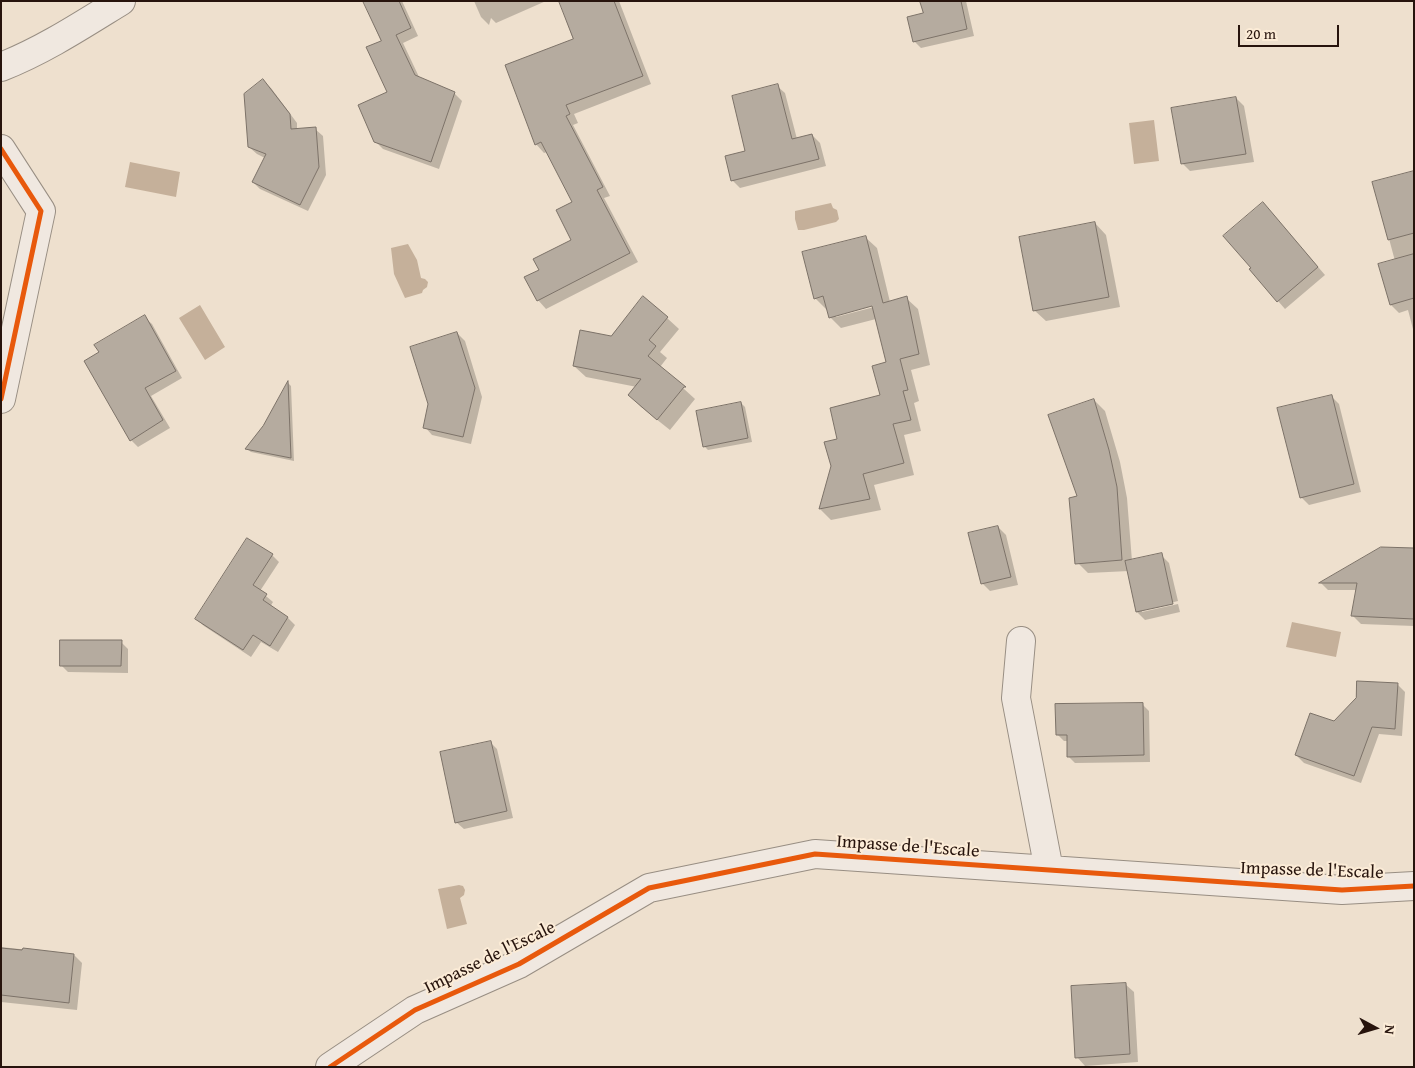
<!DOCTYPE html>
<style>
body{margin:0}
#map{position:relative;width:1415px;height:1068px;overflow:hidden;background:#eee0ce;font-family:"Gentium Book Plus",serif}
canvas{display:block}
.frame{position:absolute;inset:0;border:2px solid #27140d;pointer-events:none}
.north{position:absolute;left:1350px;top:1003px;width:50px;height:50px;-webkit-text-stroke:4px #fcecd7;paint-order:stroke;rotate:96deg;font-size:14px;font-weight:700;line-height:20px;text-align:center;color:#27140d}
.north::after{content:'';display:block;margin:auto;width:18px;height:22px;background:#27140d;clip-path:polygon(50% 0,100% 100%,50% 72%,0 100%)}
.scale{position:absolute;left:1238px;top:25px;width:101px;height:22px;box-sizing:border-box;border:2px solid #27140d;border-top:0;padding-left:6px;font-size:15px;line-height:18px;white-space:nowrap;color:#27140d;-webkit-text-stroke:4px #fcecd7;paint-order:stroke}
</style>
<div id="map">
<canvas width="1415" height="1068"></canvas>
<div class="frame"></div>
<div class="north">N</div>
<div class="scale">20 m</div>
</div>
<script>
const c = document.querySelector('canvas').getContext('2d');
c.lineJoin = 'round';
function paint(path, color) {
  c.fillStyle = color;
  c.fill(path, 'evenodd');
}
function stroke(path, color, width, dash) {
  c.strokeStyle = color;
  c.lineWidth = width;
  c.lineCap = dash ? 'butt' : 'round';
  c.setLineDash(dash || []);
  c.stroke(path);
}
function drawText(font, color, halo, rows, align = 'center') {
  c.font = font + ' "Gentium Book Plus",serif';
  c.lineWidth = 4;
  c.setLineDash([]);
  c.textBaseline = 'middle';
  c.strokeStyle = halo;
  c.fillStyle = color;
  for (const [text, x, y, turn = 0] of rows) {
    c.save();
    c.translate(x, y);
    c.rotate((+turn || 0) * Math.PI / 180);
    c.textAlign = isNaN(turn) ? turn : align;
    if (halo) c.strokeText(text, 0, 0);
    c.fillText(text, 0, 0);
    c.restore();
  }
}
paint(new Path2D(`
 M 1154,120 L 1159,161 L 1134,164 L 1129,123 Z
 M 130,162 L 180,172 L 176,197 L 125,187 Z
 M 831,203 L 833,208 L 837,210 L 839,219 L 836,222 L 804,230 L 798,230 L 795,219 L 795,211 Z
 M 408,244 L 417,260 L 421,278 L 425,279 L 428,282 L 427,287 L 423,290 L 422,293 L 405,298 L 394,274 L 391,248 Z
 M 200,305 L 225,347 L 205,360 L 179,318 Z
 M 1292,622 L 1341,632 L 1336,657 L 1286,647 Z
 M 459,885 L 463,886 L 465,890 L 464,895 L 460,898 L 467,924 L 447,929 L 438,889 Z`), '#c5b09a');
paint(new Path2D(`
 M 364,1 L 402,1 L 418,36 L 403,43 L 420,79 L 454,93 L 462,101 L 439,169 L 383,149 L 375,141 L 389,92 L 382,41 Z
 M 474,1 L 546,1 L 496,23 L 491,18 L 489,25 L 481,17 Z
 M 560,1 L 619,1 L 651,84 L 574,114 L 578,123 L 573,125 L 610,196 L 604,198 L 638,262 L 546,309 L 538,300 L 540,270 L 572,240 L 574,203 L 547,152 L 544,153 L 536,144 L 575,39 Z
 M 921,1 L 966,1 L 974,36 L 921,48 L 914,41 L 924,14 Z
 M 263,81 L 271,88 L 297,123 L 297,130 L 315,129 L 323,136 L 326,175 L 308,211 L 260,189 L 253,182 L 265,158 L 257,154 L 249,147 Z
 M 777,86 L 785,93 L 797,139 L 812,135 L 820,143 L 826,166 L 740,188 L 732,180 L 747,152 Z
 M 1236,98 L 1244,106 L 1254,162 L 1190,171 L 1182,163 Z
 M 1414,172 L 1414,333 L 1408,310 L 1399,313 L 1391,305 L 1395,261 L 1374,183 Z
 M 1270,211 L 1325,275 L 1285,309 L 1251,270 Z
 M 1095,223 L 1106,235 L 1120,307 L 1046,321 L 1034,310 Z
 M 865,237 L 877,248 L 890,302 L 906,298 L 918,309 L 930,365 L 911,370 L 919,401 L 914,403 L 921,431 L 904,435 L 914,475 L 874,485 L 881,510 L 831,520 L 820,509 L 839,440 L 882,396 L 888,363 L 876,319 L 841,328 L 830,317 L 827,310 L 815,298 ZM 878,304 L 878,306 L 836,317 L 836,314 Z
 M 144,317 L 152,324 L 182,378 L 151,396 L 170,428 L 138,447 L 131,440 L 100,353 Z
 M 667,318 L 679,329 L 660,352 L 667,358 L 660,367 L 695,399 L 670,430 L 641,407 L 630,395 L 637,387 L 586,377 L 574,366 L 611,337 Z
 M 457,333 L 465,341 L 482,397 L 471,444 L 432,435 L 425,427 Z
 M 288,383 L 291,386 L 294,461 L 251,452 L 247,449 L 264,426 Z
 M 1331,396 L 1339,404 L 1361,492 L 1309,505 L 1301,497 Z
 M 1094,400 L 1105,411 L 1120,462 L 1127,498 L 1132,561 L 1161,555 L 1169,563 L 1178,601 L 1142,610 L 1142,612 L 1178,604 L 1180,612 L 1145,620 L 1137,612 L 1129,571 L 1088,573 L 1077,562 L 1079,497 Z
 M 741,403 L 745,407 L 752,442 L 708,450 L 704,446 Z
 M 998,527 L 1006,535 L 1018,585 L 990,591 L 982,583 Z
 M 1414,550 L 1414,626 L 1361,624 L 1353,616 L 1357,590 L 1328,590 L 1321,583 Z
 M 272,555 L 279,562 L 260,591 L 273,602 L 270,607 L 288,618 L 295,625 L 278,652 L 261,642 L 251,657 L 204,626 L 196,619 Z
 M 121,642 L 128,649 L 128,673 L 68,672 L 61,665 Z
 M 1397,684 L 1405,692 L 1402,736 L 1379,734 L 1361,783 L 1304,763 L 1296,755 L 1334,723 Z
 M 1142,704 L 1149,711 L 1150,762 L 1075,763 L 1068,756 L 1068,741 L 1064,741 L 1057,734 Z
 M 490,742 L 497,749 L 513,818 L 464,829 L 456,822 Z
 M 1,947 L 74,955 L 82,963 L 77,1010 L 1,1002 Z
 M 1125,984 L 1134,992 L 1138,1062 L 1085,1066 L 1077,1057 Z`), '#0003');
const building = new Path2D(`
 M 363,1 L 399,1 L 411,28 L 396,35 L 415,75 L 455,92 L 431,162 L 374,142 L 358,105 L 387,92 L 366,47 L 381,41 Z
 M 559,1 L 614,1 L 643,76 L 566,105 L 570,114 L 566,116 L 603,187 L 597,190 L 630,253 L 537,301 L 524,277 L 539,270 L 533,259 L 571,240 L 556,210 L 572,202 L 541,142 L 535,145 L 505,65 L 573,39 Z
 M 920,1 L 961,1 L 967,29 L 913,42 L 907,17 L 923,13 Z
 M 263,79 L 290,114 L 291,129 L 316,127 L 319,167 L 300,205 L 252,182 L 266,154 L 248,147 L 244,94 Z
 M 778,84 L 792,139 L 812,134 L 819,159 L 731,181 L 725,156 L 745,151 L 732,96 Z
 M 1236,97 L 1246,154 L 1181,164 L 1171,108 Z
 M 1414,171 L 1414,233 L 1388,240 L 1372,182 Z
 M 1263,202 L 1318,267 L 1277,302 L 1249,269 L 1251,268 L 1223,236 Z
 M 1095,222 L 1109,297 L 1033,311 L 1019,237 Z
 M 866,236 L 883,303 L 907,296 L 919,354 L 900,359 L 908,390 L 903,391 L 911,420 L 893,424 L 904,463 L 863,474 L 870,499 L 819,509 L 831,466 L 824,442 L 837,439 L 830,408 L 880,395 L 872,366 L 886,362 L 872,306 L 829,318 L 823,296 L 814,299 L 802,252 Z
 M 1414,254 L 1414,298 L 1390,305 L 1378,264 Z
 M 643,296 L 668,317 L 649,340 L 656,346 L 648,356 L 686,387 L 684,387 L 657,420 L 628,395 L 641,379 L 573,366 L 580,330 L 611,336 Z
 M 145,315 L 176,371 L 145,388 L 163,420 L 130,441 L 84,361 L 99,352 L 94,345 Z
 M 457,332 L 475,388 L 463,437 L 423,428 L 428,404 L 410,347 Z
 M 288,381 L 291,458 L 245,449 L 263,426 Z
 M 1332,395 L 1354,484 L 1300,498 L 1277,408 Z
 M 1094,399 L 1109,450 L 1117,487 L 1122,560 L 1075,564 L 1069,498 L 1077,496 L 1048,415 Z
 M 741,402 L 748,438 L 703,447 L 696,411 Z
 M 998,526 L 1011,577 L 981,584 L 968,533 Z
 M 247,538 L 273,554 L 253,585 L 267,594 L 263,600 L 288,617 L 270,646 L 253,635 L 243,650 L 195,619 Z
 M 1381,547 L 1414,548 L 1414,619 L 1351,616 L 1357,583 L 1319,583 Z
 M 1162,553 L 1173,604 L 1136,612 L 1125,561 Z
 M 60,640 L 122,640 L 121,666 L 60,666 Z
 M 1357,681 L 1398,683 L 1395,729 L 1372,727 L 1354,776 L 1295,755 L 1310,713 L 1334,721 L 1356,698 Z
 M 1143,703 L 1144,755 L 1067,757 L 1067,735 L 1056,735 L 1055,704 Z
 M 491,741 L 507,811 L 455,823 L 440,752 Z
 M 1,948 L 22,950 L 23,948 L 74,954 L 69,1003 L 1,995 Z
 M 1126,983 L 1130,1054 L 1075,1058 L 1071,986 Z`);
paint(building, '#b5ab9f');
stroke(building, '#7c7268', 1);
const minor = new Path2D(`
 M 1,67 C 44,50 82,25 121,1
 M 1,149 L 41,211 L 1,399
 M 1021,641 L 1016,698 L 1049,870
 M 330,1067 L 415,1010 L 519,964 L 649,888 L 815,854 L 1342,890 L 1414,886`);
stroke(minor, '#988e83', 30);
stroke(minor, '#f0e8e0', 28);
stroke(new Path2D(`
 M 1,149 L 41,211 L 1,399
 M 330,1067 L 415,1010 L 519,964 L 649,888 L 815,854 L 1342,890 L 1414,886`), '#e8590c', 5);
drawText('18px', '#27140d', '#fcecd7', [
 ["Impasse de l'Escale",908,847,4],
 ["Impasse de l'Escale",1312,871,2],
 ["Impasse de l'Escale",490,958,-26]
]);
</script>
